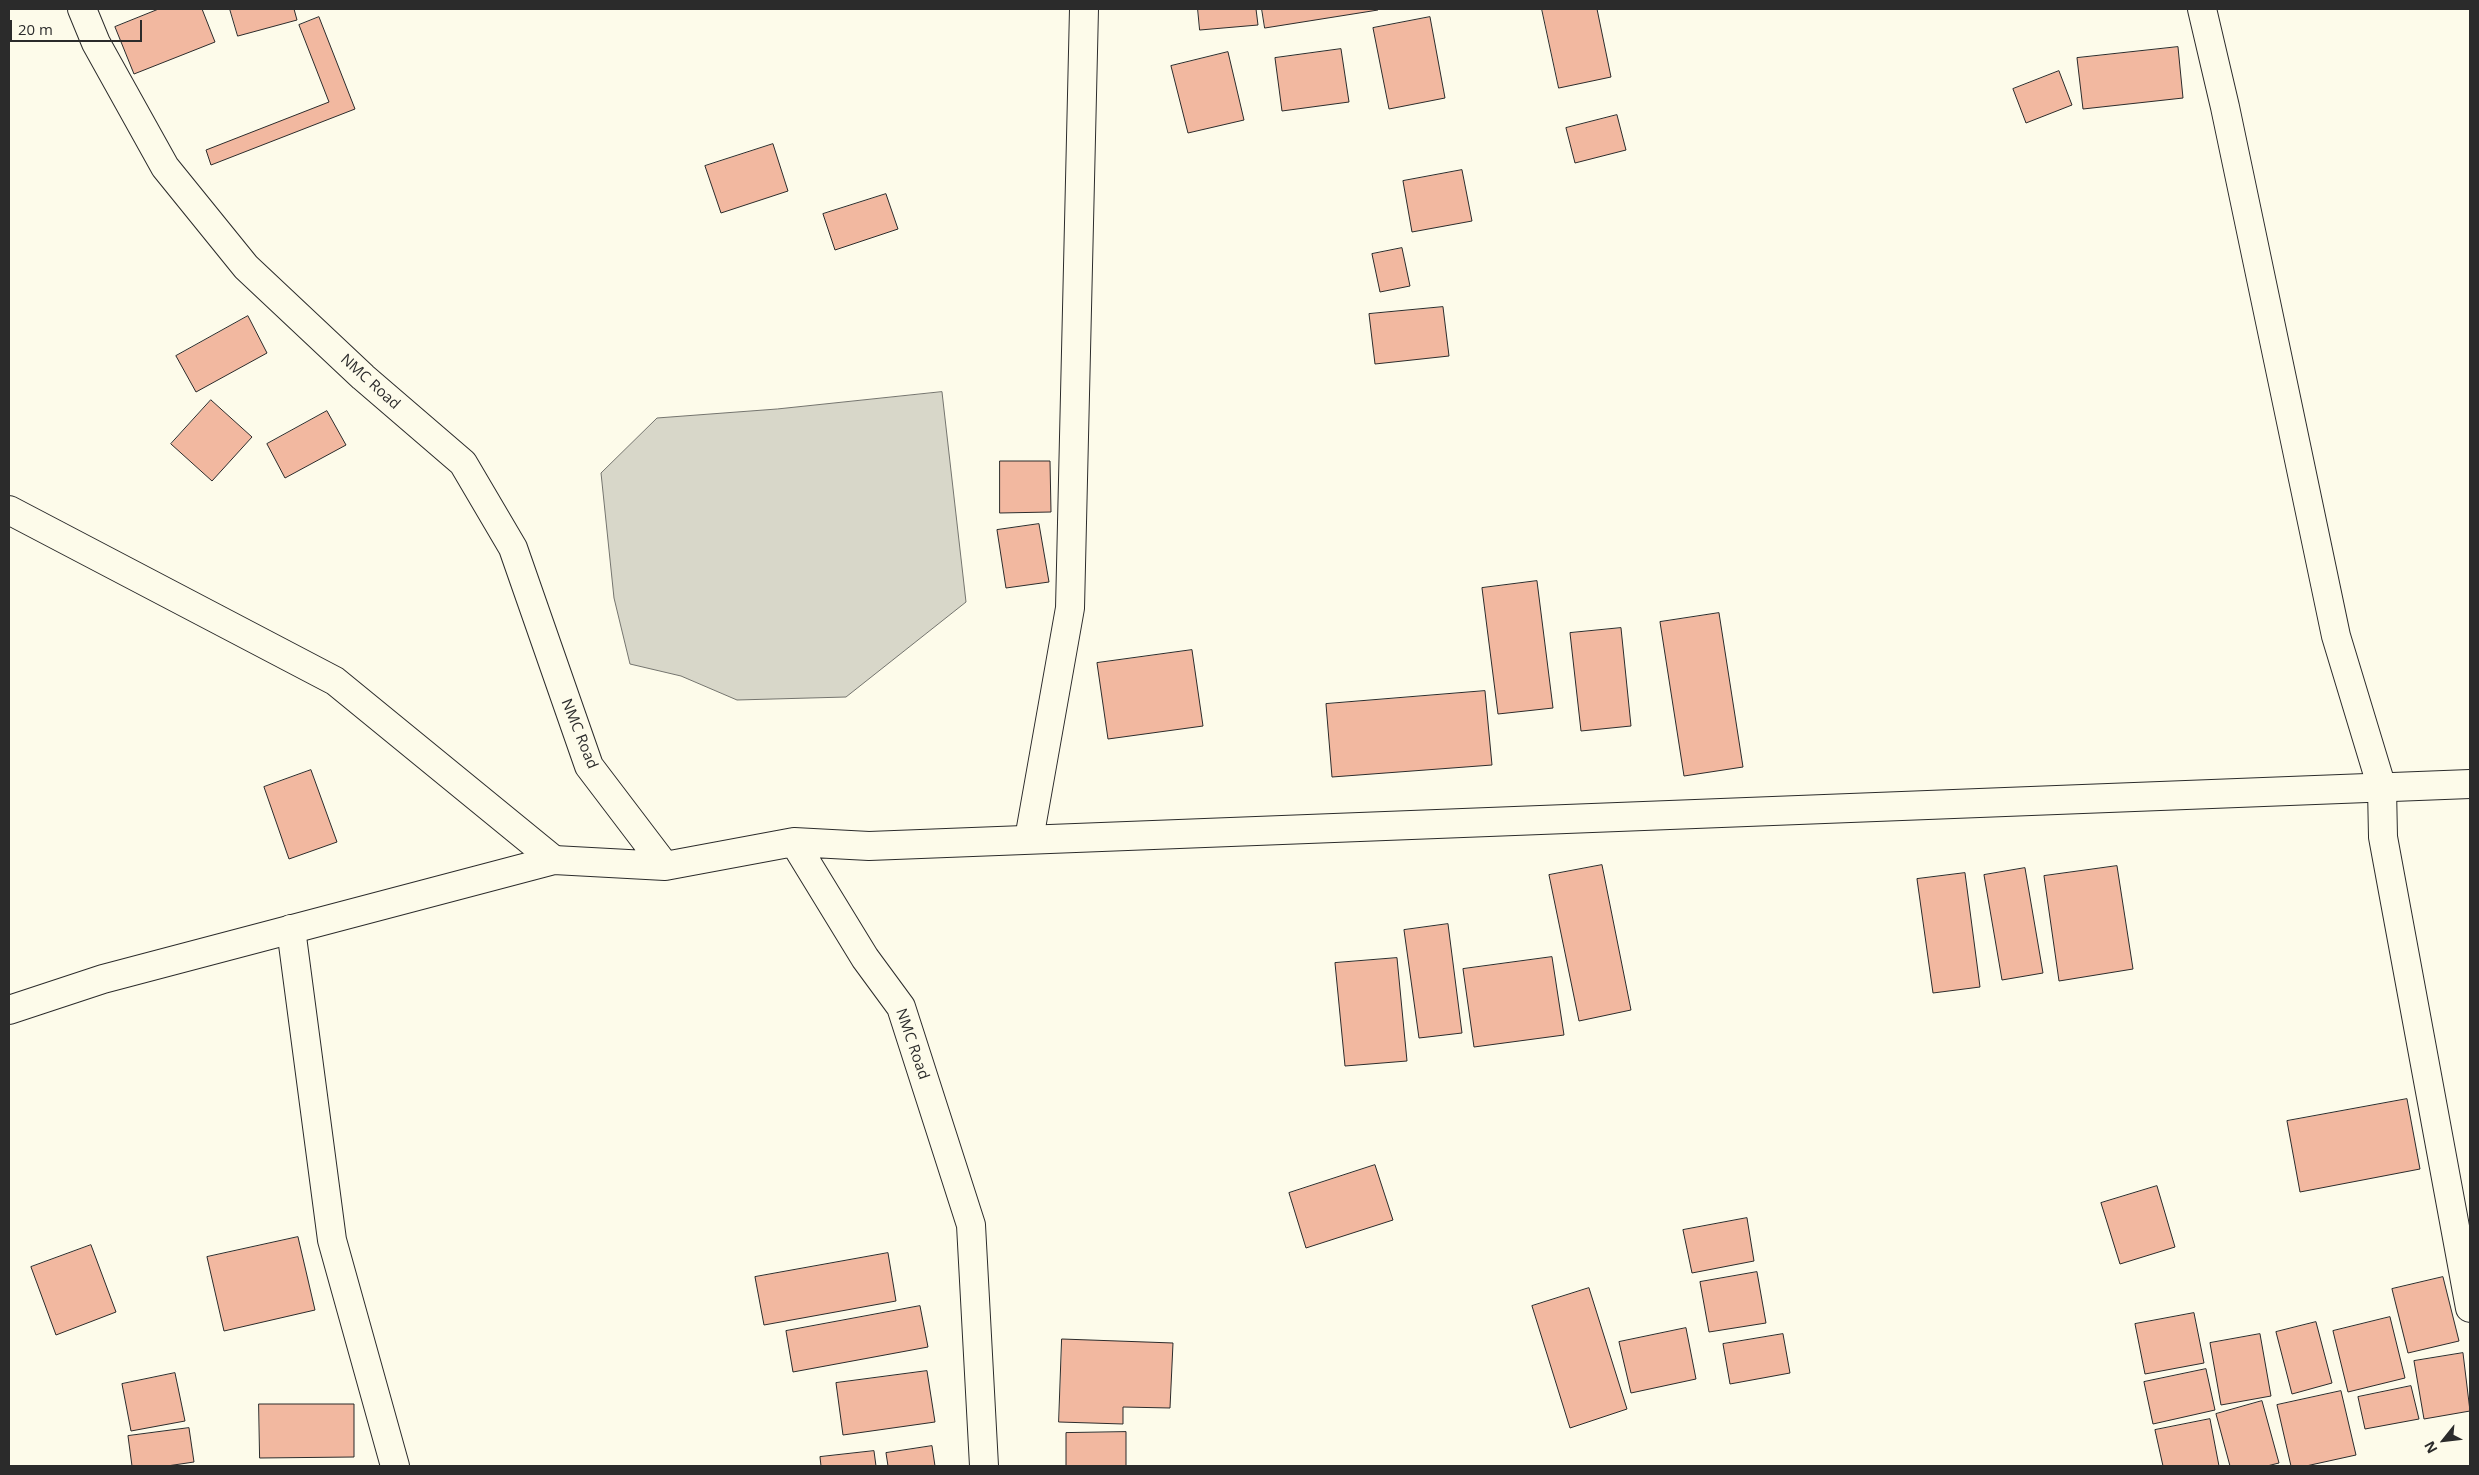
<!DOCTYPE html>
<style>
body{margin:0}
#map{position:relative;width:2479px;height:1475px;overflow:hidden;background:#fdfbea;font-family:"Open Sans",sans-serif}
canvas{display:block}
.frame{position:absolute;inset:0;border:10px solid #2b2b2b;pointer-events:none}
.north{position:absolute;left:2419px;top:1415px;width:50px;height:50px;-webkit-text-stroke:4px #fdfbea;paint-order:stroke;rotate:241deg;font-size:14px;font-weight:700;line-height:20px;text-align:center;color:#2b2b2b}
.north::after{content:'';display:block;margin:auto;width:18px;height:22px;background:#2b2b2b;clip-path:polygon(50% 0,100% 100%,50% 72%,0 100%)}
.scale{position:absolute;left:10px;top:20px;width:132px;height:22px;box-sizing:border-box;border:2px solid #2b2b2b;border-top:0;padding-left:6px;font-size:15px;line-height:18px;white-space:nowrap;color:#2b2b2b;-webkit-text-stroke:4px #fdfbea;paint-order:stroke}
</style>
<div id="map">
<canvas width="2479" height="1475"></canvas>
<div class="frame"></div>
<div class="north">N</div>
<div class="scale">20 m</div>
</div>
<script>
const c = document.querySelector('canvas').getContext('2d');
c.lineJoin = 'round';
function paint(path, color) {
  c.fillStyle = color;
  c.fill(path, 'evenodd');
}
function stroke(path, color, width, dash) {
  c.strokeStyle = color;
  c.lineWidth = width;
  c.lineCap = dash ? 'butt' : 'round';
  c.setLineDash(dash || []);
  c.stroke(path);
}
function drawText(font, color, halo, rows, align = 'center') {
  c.font = font + ' "Open Sans",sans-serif';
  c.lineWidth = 4;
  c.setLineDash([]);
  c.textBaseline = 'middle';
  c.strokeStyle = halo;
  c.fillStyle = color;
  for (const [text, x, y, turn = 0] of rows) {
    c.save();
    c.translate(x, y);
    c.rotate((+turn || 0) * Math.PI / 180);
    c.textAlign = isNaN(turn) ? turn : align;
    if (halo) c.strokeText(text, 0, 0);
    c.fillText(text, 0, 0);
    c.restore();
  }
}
const water = new Path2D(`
 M 942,392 L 966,602 L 846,697 L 737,700 L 681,676 L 630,664 L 614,598 L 601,473 L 657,418 L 777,409 Z`);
paint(water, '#d8d7c9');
stroke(water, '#74746e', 1);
const building = new Path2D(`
 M 159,9 L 202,9 L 215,42 L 134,74 L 115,27 Z
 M 230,9 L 294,9 L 297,20 L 238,36 Z
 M 1198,9 L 1256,9 L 1258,25 L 1200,30 Z
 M 1262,9 L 1378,9 L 1378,10 L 1265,28 Z
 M 1542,9 L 1597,9 L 1611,77 L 1559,88 Z
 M 319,17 L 355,109 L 211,165 L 206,150 L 329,102 L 299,25 Z
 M 1430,17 L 1445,98 L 1389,109 L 1373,28 Z
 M 2178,47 L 2183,98 L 2083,109 L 2077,58 Z
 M 1341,49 L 1349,102 L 1282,111 L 1275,58 Z
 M 1228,52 L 1244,120 L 1188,133 L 1171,66 Z
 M 2059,71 L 2072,105 L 2026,123 L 2013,89 Z
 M 1617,115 L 1626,150 L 1575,163 L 1566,128 Z
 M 773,144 L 788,191 L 721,213 L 705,166 Z
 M 1462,170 L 1472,221 L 1412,232 L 1403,181 Z
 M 886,194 L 898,229 L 835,250 L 823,214 Z
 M 1402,248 L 1410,286 L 1380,292 L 1372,254 Z
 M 1443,307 L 1449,356 L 1375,364 L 1369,314 Z
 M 248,316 L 267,353 L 196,392 L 176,356 Z
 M 211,400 L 252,437 L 212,481 L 171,444 Z
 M 327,411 L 346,445 L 285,478 L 267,444 Z
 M 1000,461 L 1050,461 L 1051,512 L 1000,513 Z
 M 1039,524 L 1049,582 L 1006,588 L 997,530 Z
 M 1537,581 L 1553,708 L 1498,714 L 1482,588 Z
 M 1719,613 L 1743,767 L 1684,776 L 1660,622 Z
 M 1621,628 L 1631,726 L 1581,731 L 1570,633 Z
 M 1192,650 L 1203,726 L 1108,739 L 1097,663 Z
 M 1485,691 L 1492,765 L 1332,777 L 1326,704 Z
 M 311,770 L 337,842 L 289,859 L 264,787 Z
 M 1602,865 L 1631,1010 L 1579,1021 L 1549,875 Z
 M 2117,866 L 2133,969 L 2059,981 L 2044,876 Z
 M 2025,868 L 2043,973 L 2002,980 L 1984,875 Z
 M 1965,873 L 1980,987 L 1933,993 L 1917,879 Z
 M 1448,924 L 1462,1033 L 1419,1038 L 1404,930 Z
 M 1552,957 L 1564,1035 L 1474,1047 L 1463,969 Z
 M 1397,958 L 1407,1061 L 1345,1066 L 1335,963 Z
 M 2407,1099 L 2420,1169 L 2300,1192 L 2287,1121 Z
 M 1375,1165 L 1393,1220 L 1306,1248 L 1289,1193 Z
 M 2157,1186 L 2175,1247 L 2120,1264 L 2101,1203 Z
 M 1747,1218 L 1754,1261 L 1692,1273 L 1683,1230 Z
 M 298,1237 L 315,1310 L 224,1331 L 207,1257 Z
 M 91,1245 L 116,1312 L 56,1335 L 31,1267 Z
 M 888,1253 L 896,1301 L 764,1325 L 755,1277 Z
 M 1757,1272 L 1766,1323 L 1709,1332 L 1700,1282 Z
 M 2443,1277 L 2459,1341 L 2408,1353 L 2392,1289 Z
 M 1589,1288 L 1627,1409 L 1570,1428 L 1532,1306 Z
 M 920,1306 L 928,1347 L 793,1372 L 786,1331 Z
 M 2194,1313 L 2204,1363 L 2145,1374 L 2135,1324 Z
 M 2390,1317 L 2405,1378 L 2348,1392 L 2333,1331 Z
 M 2316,1322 L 2332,1383 L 2292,1394 L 2276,1332 Z
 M 1686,1328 L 1696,1379 L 1631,1393 L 1619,1342 Z
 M 1783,1334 L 1790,1373 L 1730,1384 L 1723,1344 Z
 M 2260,1334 L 2271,1396 L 2221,1405 L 2210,1343 Z
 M 1062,1339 L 1173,1343 L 1170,1408 L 1123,1407 L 1123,1424 L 1059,1422 Z
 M 2463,1353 L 2470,1411 L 2424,1419 L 2414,1361 Z
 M 2206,1369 L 2215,1410 L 2153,1424 L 2144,1382 Z
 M 927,1371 L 935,1422 L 843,1435 L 836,1383 Z
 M 175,1373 L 185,1421 L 131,1431 L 122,1384 Z
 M 2411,1386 L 2419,1419 L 2365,1429 L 2358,1397 Z
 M 2341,1391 L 2356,1455 L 2306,1466 L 2291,1466 L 2277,1405 Z
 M 2262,1401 L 2279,1463 L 2267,1466 L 2230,1466 L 2216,1414 Z
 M 259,1404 L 354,1404 L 354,1457 L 260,1458 Z
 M 2210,1419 L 2219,1466 L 2163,1466 L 2155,1430 Z
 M 189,1428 L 194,1462 L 167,1466 L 132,1466 L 128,1436 Z
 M 1126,1432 L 1126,1466 L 1066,1466 L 1066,1433 Z
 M 932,1446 L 935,1466 L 888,1466 L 886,1453 Z
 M 874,1451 L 876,1466 L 821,1466 L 820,1457 Z`);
paint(building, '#f2b8a0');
stroke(building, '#2b2b2b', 1);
const minor = new Path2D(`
 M 2202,9 L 2225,107 L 2336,636 L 2382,788 L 2383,837 L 2470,1308
 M 9,510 L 335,681 L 554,860
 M 1029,839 L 1070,608 L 1084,9
 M 291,929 L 332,1240 L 395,1466`);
const tertiary = new Path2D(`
 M 82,9 L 96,43 L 165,167 L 246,267 L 363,377 L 463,463 L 513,548 L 589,766 L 665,866 L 794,842 L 865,958 L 901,1007 L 971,1225 L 984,1466
 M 794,842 L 869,846 L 2470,784
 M 9,1010 L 103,979 L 554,860 L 665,866`);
stroke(minor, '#2b2b2b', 30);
stroke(tertiary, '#2b2b2b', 30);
stroke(minor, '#fdfbea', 28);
stroke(tertiary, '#fdfbea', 28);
drawText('15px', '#2b2b2b', '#fdfbea', [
 ["NMC Road",370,382,42],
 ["NMC Road",579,734,68],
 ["NMC Road",912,1044,71]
]);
</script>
